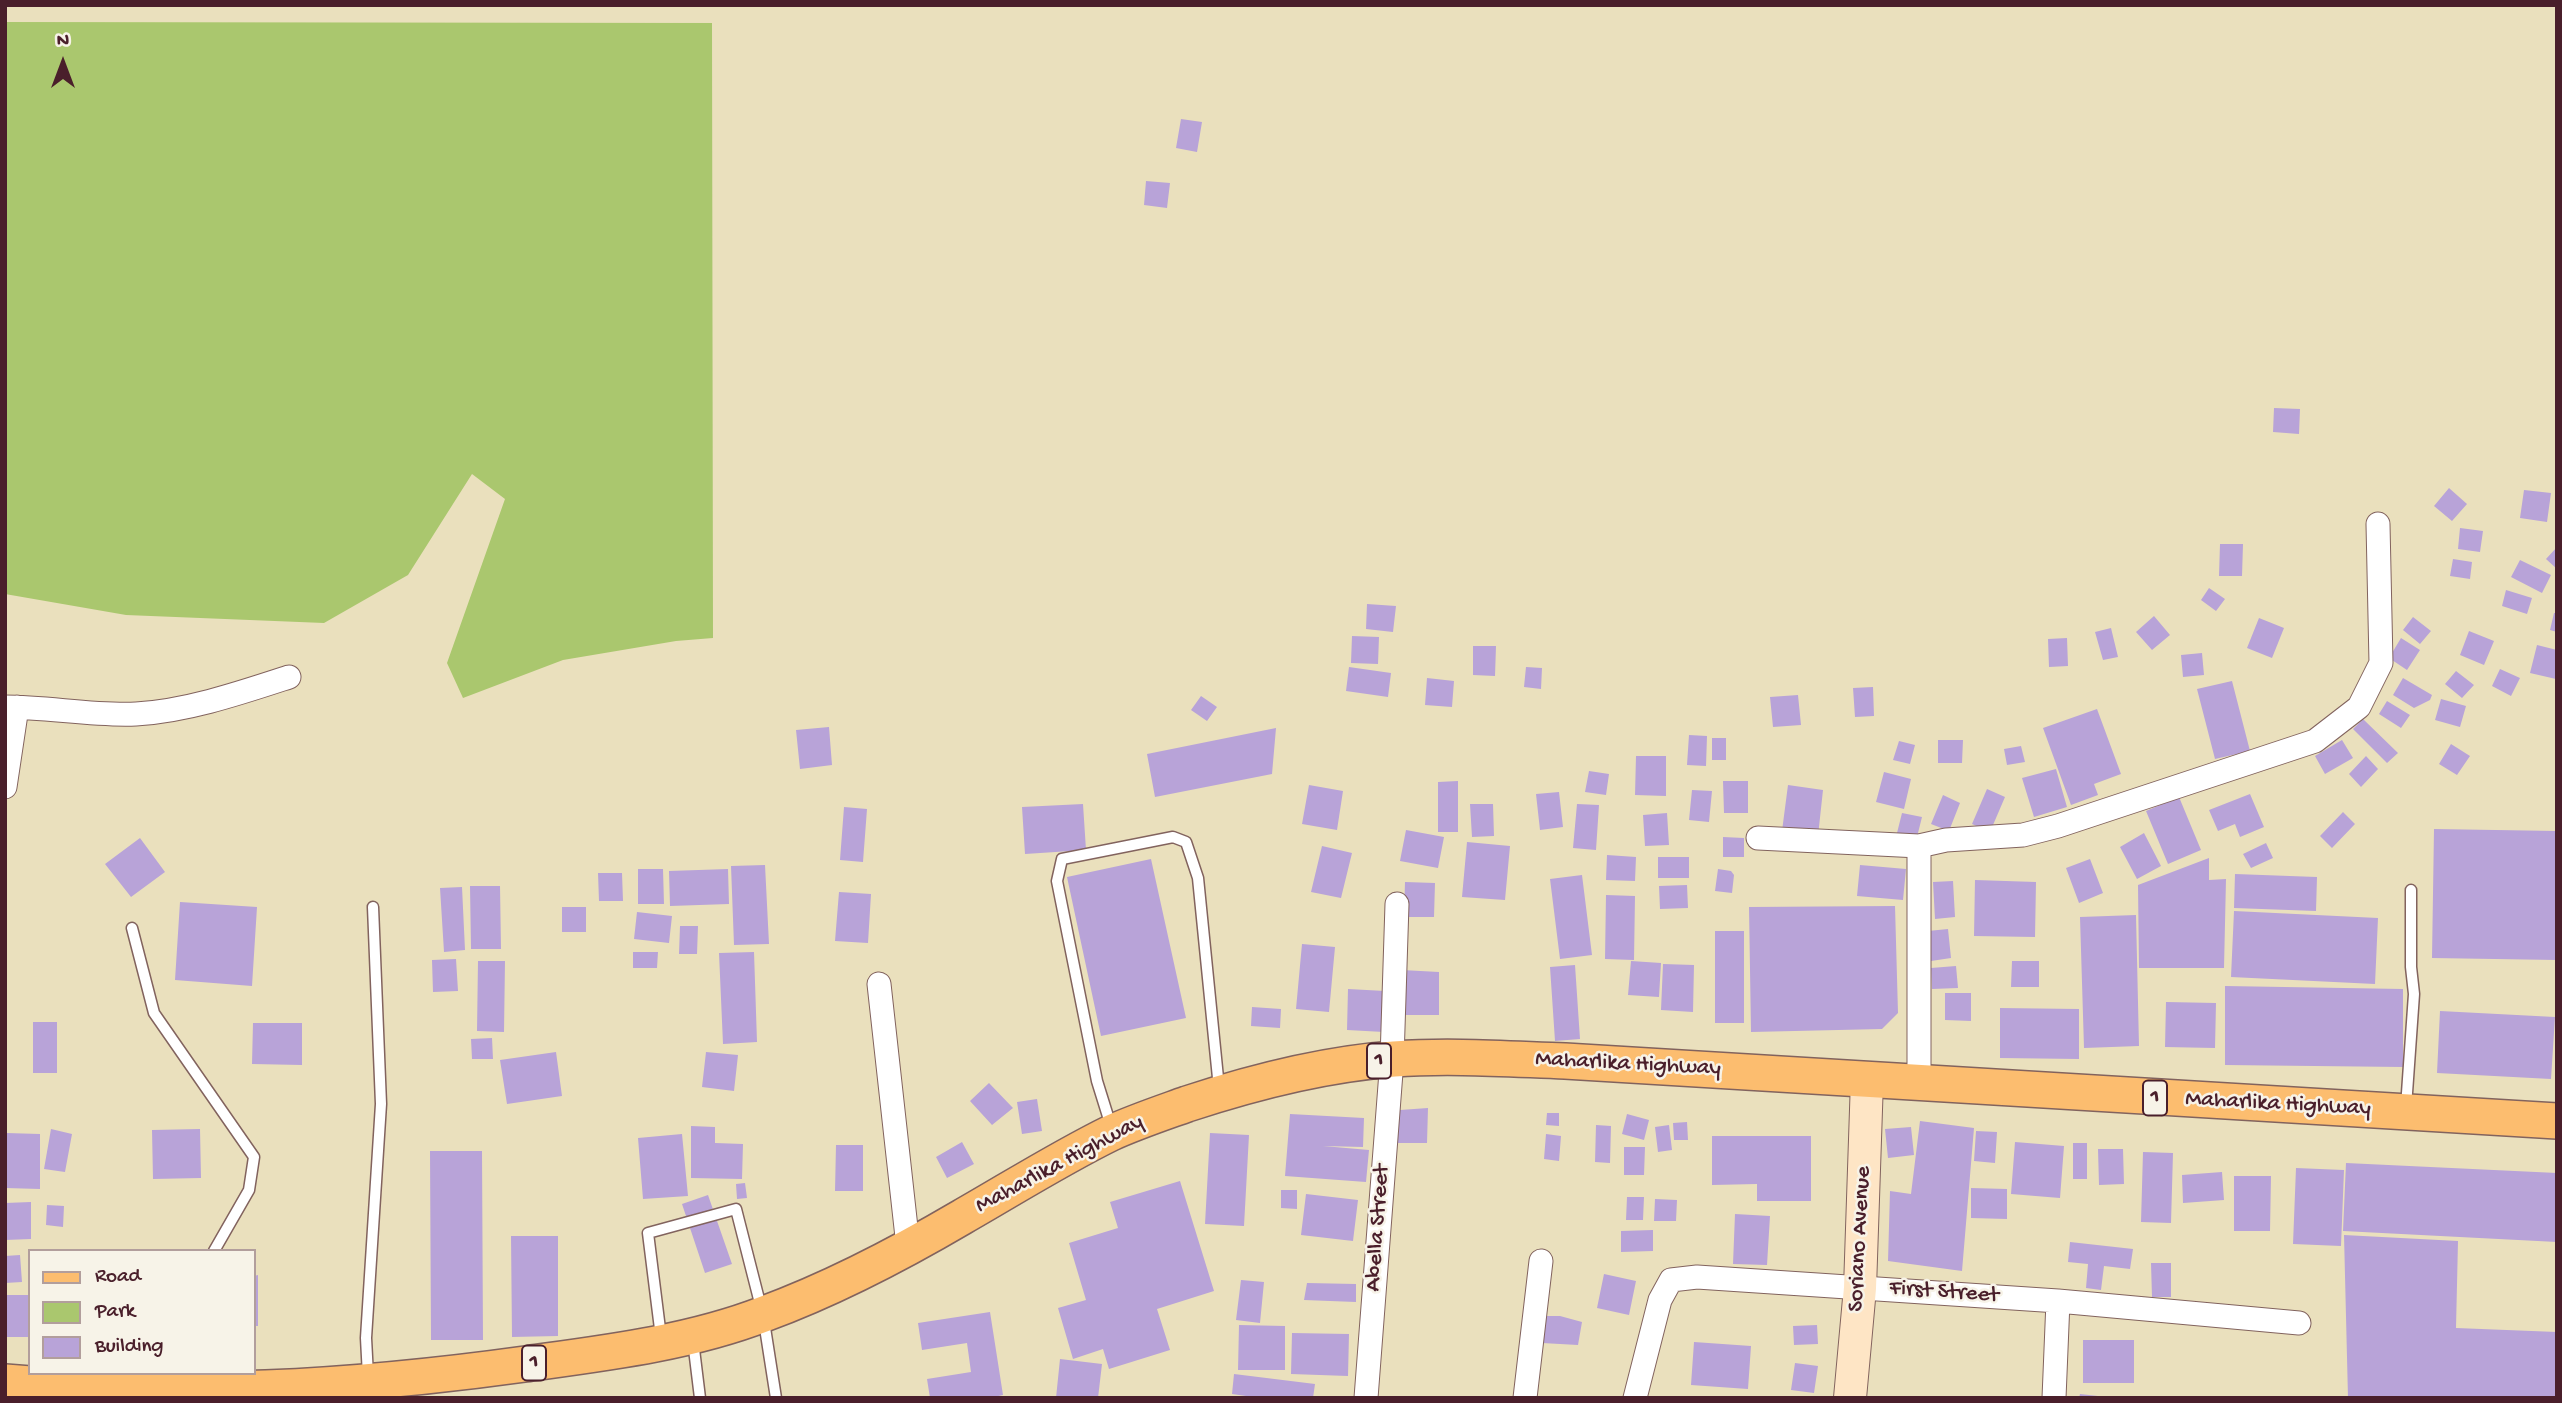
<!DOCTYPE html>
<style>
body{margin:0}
#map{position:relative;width:2562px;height:1403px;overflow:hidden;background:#eae0bd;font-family:"Gochi Hand",sans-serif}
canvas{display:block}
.frame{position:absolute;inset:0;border:7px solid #4a1f2b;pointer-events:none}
.legend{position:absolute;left:28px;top:1249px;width:228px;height:126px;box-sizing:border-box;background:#f7f3e8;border:2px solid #b29e9c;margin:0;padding:9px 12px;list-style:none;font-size:21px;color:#4a1f2b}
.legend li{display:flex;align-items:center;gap:14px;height:35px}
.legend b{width:35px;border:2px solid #b29e9c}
.north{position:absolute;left:28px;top:28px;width:70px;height:70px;-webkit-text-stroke:5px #f7f3e8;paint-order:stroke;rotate:0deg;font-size:19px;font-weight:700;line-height:28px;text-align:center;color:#4a1f2b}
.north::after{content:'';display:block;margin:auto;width:24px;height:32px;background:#4a1f2b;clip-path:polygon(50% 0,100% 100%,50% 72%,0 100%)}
</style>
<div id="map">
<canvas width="2562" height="1403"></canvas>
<div class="frame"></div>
<ul class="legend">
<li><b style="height:9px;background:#fcbd6f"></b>Road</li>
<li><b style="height:19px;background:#aac76e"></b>Park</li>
<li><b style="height:19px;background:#b8a3d8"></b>Building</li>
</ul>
<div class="north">N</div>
</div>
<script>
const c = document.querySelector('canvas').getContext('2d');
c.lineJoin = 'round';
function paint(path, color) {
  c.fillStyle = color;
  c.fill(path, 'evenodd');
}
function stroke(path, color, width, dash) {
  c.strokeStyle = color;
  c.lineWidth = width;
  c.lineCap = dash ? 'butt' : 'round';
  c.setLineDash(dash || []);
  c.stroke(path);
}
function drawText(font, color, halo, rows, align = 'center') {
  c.font = font + ' "Gochi Hand",sans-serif';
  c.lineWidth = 5;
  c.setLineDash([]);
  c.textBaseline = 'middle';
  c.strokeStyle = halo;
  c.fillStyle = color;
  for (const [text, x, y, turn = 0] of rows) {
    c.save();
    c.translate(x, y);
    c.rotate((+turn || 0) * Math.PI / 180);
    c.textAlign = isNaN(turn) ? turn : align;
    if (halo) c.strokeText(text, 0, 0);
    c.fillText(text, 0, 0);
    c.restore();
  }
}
paint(new Path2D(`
 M 5,22 L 712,23 L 713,638 L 676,641 L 563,660 L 463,698 L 447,663 L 505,499 L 472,474 L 408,575 L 324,623 L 126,615 L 5,594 Z`), '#aac76e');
paint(new Path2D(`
 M 1181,119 L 1202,122 L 1197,152 L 1176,148 Z
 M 1146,181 L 1170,183 L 1167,208 L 1144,205 Z
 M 2274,408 L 2300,409 L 2299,434 L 2273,432 Z
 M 2449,488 L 2467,504 L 2452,521 L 2434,506 Z
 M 2524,490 L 2551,493 L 2547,522 L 2520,518 Z
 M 2460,528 L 2483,531 L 2480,552 L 2458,549 Z
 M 2220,544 L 2243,544 L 2242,576 L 2219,576 Z
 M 2557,547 L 2557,569 L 2546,559 Z
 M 2453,559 L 2472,562 L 2470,579 L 2450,576 Z
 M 2520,560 L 2551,575 L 2542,593 L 2511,577 Z
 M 2209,588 L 2225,599 L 2216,611 L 2201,600 Z
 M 2506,590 L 2532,598 L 2527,614 L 2502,606 Z
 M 1367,604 L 1396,606 L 1393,632 L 1366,629 Z
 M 2554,613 L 2557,613 L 2557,632 L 2550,630 Z
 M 2154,616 L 2170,635 L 2152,650 L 2136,632 Z
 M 2413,617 L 2431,631 L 2420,644 L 2403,630 Z
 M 2259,618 L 2284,628 L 2272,658 L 2247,648 Z
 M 2111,628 L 2118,657 L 2103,660 L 2095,632 Z
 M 2469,631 L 2494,641 L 2484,665 L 2460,655 Z
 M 1352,636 L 1379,637 L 1378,664 L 1351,663 Z
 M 2067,638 L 2068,666 L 2049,667 L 2048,639 Z
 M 2401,638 L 2420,650 L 2407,670 L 2389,658 Z
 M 2537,645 L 2557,650 L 2556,679 L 2530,673 Z
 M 1473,646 L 1496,646 L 1495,676 L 1473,675 Z
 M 2202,653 L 2204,675 L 2183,677 L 2181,655 Z
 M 1349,667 L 1391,673 L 1388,697 L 1346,691 Z
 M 1526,667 L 1542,668 L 1541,689 L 1524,687 Z
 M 2500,669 L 2520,678 L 2511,696 L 2492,686 Z
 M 2456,671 L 2474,685 L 2462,698 L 2445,684 Z
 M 1427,678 L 1454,681 L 1452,707 L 1425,705 Z
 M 2403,678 L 2432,695 L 2430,700 L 2414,708 L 2393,695 Z
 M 2232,681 L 2250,751 L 2215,759 L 2197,689 Z
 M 1873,687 L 1874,716 L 1855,717 L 1853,688 Z
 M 1798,695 L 1801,725 L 1773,727 L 1770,697 Z
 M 1201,696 L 1217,707 L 1207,721 L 1191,710 Z
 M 2441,699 L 2466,706 L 2460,727 L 2435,720 Z
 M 2387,701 L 2410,715 L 2401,728 L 2379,714 Z
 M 2097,709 L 2121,774 L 2094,784 L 2098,795 L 2071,805 L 2043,728 Z
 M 2363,719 L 2398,753 L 2387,763 L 2353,729 Z
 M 829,727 L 832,765 L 800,769 L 796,730 Z
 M 1276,728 L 1272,774 L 1155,797 L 1147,754 Z
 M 1689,735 L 1707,736 L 1706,766 L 1687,765 Z
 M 1712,738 L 1726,738 L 1726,760 L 1712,760 Z
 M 1938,740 L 1963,740 L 1962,763 L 1938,763 Z
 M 2342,740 L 2353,758 L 2325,774 L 2315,756 Z
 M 1899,741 L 1915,745 L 1910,764 L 1893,760 Z
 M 2451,744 L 2470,756 L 2457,775 L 2439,764 Z
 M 2021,746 L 2025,762 L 2007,765 L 2004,749 Z
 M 1636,756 L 1666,756 L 1666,796 L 1635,795 Z
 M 2366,756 L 2378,769 L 2361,787 L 2349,774 Z
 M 2056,769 L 2067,807 L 2034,817 L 2022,778 Z
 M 1589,771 L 1609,774 L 1606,795 L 1585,792 Z
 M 1884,772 L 1911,779 L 1904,809 L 1876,802 Z
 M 1458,781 L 1458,832 L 1438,832 L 1438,782 Z
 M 1723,781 L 1748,781 L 1748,813 L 1724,813 Z
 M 1309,785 L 1343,791 L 1337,830 L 1302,824 Z
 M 1788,785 L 1823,790 L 1818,836 L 1782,831 Z
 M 1987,789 L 2005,797 L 1990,832 L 1972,824 Z
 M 1692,790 L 1712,791 L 1709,822 L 1689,820 Z
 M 1559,792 L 1563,827 L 1540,830 L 1536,794 Z
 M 2250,794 L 2264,827 L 2240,837 L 2235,824 L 2218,831 L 2209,810 Z
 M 1943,795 L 1960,803 L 1949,831 L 1931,824 Z
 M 2179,797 L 2201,850 L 2168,864 L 2146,811 Z
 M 1083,804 L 1086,850 L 1025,854 L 1022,807 Z
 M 1470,804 L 1493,804 L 1494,836 L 1472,837 Z
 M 1577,804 L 1599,805 L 1596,850 L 1573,848 Z
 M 844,807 L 867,809 L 863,862 L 840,860 Z
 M 2343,812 L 2355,824 L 2332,848 L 2320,836 Z
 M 1667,813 L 1669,845 L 1645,846 L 1643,815 Z
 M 1902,813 L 1922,817 L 1916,841 L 1896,837 Z
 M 2434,829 L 2557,831 L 2557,960 L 2432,958 Z
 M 1406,830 L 1444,837 L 1438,868 L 1400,861 Z
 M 2144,833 L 2161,866 L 2137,879 L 2120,847 Z
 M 1723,837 L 1744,838 L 1744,857 L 1723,857 Z
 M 140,838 L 165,872 L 131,897 L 105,864 Z
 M 1467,842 L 1510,846 L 1505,900 L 1462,897 Z
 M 2266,843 L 2273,858 L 2251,868 L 2243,854 Z
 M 1322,846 L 1352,853 L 1341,898 L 1311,892 Z
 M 1607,855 L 1636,857 L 1635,881 L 1606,880 Z
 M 1658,857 L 1689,857 L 1689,878 L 1658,878 Z
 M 2209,858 L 2209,880 L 2226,879 L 2224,968 L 2139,968 L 2138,885 Z
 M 1151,859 L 1186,1018 L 1101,1036 L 1067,877 Z
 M 2090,859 L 2103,893 L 2079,903 L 2066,868 Z
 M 765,865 L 769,944 L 734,945 L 731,866 Z
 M 1860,865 L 1906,869 L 1903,900 L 1857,896 Z
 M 638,869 L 663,869 L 664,904 L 638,904 Z
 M 728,869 L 729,904 L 670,906 L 669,871 Z
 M 1718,869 L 1731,871 L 1734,875 L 1732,893 L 1715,891 Z
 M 598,873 L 622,873 L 623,901 L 599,901 Z
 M 2235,874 L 2317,877 L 2316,911 L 2234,908 Z
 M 1582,875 L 1592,955 L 1560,959 L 1550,879 Z
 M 1975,880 L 2036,882 L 2035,937 L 1974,936 Z
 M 1953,881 L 1955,917 L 1935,919 L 1933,882 Z
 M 1405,882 L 1435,883 L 1434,917 L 1404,917 Z
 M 1687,885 L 1688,908 L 1660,909 L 1659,886 Z
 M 470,886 L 500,886 L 501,949 L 471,949 Z
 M 462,887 L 465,950 L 444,952 L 440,888 Z
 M 839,892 L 871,894 L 868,943 L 835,941 Z
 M 1606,895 L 1635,896 L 1634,960 L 1605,959 Z
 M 180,902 L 257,907 L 252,986 L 175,980 Z
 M 1895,906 L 1898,1013 L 1882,1029 L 1751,1032 L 1749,907 Z
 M 562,907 L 586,907 L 586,932 L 562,932 Z
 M 2234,911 L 2378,918 L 2375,984 L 2231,977 Z
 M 637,912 L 672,916 L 669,943 L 634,939 Z
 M 2136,915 L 2139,1046 L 2084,1048 L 2080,917 Z
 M 680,926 L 698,926 L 697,954 L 679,954 Z
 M 1948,929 L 1951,958 L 1931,961 L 1928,931 Z
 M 1715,931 L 1744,931 L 1744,1023 L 1715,1023 Z
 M 1302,944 L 1335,947 L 1329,1012 L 1296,1009 Z
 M 633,952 L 658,952 L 657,968 L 633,968 Z
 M 754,952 L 757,1042 L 723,1044 L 719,953 Z
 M 456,959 L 458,991 L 433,992 L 432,960 Z
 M 478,961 L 505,961 L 504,1032 L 477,1031 Z
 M 1631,961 L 1661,963 L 1659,997 L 1628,995 Z
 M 2012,961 L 2039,961 L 2039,987 L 2011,987 Z
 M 1663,964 L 1694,965 L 1693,1012 L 1661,1010 Z
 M 1575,965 L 1580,1039 L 1555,1041 L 1550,967 Z
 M 1956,966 L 1958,988 L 1932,989 L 1931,968 Z
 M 1402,970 L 1439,972 L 1439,1015 L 1401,1015 Z
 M 2225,986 L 2403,989 L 2403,1067 L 2225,1065 Z
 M 1348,989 L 1385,991 L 1384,1032 L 1347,1030 Z
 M 1945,993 L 1971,993 L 1971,1021 L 1945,1020 Z
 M 2166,1002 L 2216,1003 L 2215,1048 L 2165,1047 Z
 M 1252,1007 L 1281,1009 L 1280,1028 L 1251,1026 Z
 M 2000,1008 L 2079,1009 L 2079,1059 L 2000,1058 Z
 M 2440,1011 L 2555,1017 L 2551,1079 L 2437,1073 Z
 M 33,1022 L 57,1022 L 57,1073 L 33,1073 Z
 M 253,1023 L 302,1023 L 302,1065 L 252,1064 Z
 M 492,1038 L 493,1059 L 472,1059 L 471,1039 Z
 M 556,1052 L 562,1096 L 507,1104 L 500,1060 Z
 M 706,1052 L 738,1055 L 734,1091 L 702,1087 Z
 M 989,1083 L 1013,1108 L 992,1125 L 970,1101 Z
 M 1037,1099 L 1042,1131 L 1022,1134 L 1017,1102 Z
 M 1428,1108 L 1427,1143 L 1397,1143 L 1400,1110 Z
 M 1547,1113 L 1559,1113 L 1559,1126 L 1546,1125 Z
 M 1290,1114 L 1364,1118 L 1363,1147 L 1323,1146 L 1369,1150 L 1366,1182 L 1285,1176 Z
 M 1627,1114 L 1649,1120 L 1644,1140 L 1622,1134 Z
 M 1920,1121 L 1974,1128 L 1962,1271 L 1888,1261 L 1890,1191 L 1911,1194 Z
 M 1687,1122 L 1688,1140 L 1674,1140 L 1673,1123 Z
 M 1596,1125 L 1611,1126 L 1610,1163 L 1595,1162 Z
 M 1669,1125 L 1672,1150 L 1658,1152 L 1655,1127 Z
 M 691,1126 L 715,1127 L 715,1143 L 743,1144 L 742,1179 L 691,1178 Z
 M 1911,1127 L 1914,1155 L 1888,1158 L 1885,1129 Z
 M 51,1129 L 72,1134 L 65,1172 L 44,1169 Z
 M 200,1129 L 201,1178 L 153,1179 L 152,1130 Z
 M 1976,1131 L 1997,1132 L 1995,1163 L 1974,1161 Z
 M 6,1133 L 40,1134 L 40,1189 L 5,1188 Z
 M 1210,1133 L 1249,1135 L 1244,1226 L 1205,1224 Z
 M 682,1134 L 688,1196 L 643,1199 L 638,1138 Z
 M 1546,1134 L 1561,1136 L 1559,1161 L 1544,1159 Z
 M 1712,1136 L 1811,1136 L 1811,1201 L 1757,1201 L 1757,1184 L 1712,1185 Z
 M 962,1142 L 974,1164 L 947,1178 L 936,1157 Z
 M 2015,1142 L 2064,1146 L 2060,1198 L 2011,1194 Z
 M 2073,1143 L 2087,1143 L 2087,1179 L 2073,1179 Z
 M 836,1145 L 863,1145 L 863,1191 L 835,1191 Z
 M 1624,1147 L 1645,1147 L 1644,1175 L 1624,1175 Z
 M 2098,1149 L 2123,1149 L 2124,1184 L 2099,1185 Z
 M 430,1151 L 482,1151 L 483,1340 L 431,1340 Z
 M 2143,1152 L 2173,1153 L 2171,1223 L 2141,1222 Z
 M 2346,1163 L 2557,1173 L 2557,1242 L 2343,1231 Z
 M 2296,1168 L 2344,1170 L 2341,1246 L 2293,1244 Z
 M 2222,1172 L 2224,1200 L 2183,1203 L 2182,1175 Z
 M 2234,1176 L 2271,1176 L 2270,1231 L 2234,1231 Z
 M 1180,1181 L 1214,1291 L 1157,1309 L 1170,1350 L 1109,1369 L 1103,1349 L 1073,1359 L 1058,1308 L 1086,1300 L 1069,1243 L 1118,1228 L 1110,1202 Z
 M 745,1183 L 747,1198 L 737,1199 L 736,1184 Z
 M 1971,1188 L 2007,1189 L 2007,1219 L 1971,1218 Z
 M 1281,1190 L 1297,1190 L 1297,1209 L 1281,1208 Z
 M 1306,1194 L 1358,1200 L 1353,1241 L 1301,1235 Z
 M 708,1195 L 732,1264 L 705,1273 L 682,1204 Z
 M 1627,1197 L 1644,1197 L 1643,1220 L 1626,1220 Z
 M 1655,1199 L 1677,1200 L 1676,1221 L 1654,1221 Z
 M 31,1202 L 31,1239 L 5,1240 L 5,1203 Z
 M 47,1205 L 64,1206 L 63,1227 L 46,1225 Z
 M 1735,1214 L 1770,1216 L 1767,1265 L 1733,1264 Z
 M 1653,1230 L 1653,1251 L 1621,1252 L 1621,1231 Z
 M 2344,1235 L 2458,1241 L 2456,1328 L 2557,1332 L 2557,1398 L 2348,1398 Z
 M 511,1236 L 558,1236 L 558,1336 L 512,1337 Z
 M 2070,1242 L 2133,1249 L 2130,1269 L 2104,1266 L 2101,1290 L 2086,1288 L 2088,1264 L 2068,1262 Z
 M 20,1255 L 22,1282 L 5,1283 L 5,1256 Z
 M 2151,1263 L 2171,1263 L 2171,1297 L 2152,1297 Z
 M 1604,1274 L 1636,1281 L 1629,1315 L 1597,1308 Z
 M 258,1275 L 258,1326 L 254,1326 L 254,1276 Z
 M 1241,1280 L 1264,1282 L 1260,1323 L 1236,1320 Z
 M 1307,1283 L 1356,1284 L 1356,1302 L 1304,1300 Z
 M 5,1295 L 30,1295 L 30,1337 L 5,1337 Z
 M 990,1312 L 1003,1395 L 989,1398 L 930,1398 L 927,1379 L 971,1372 L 967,1343 L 922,1350 L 918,1323 Z
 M 1546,1316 L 1560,1316 L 1582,1322 L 1578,1345 L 1542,1343 Z
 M 1239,1325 L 1285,1326 L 1285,1370 L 1238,1370 Z
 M 1817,1325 L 1818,1344 L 1794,1345 L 1793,1326 Z
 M 1292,1333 L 1349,1334 L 1348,1376 L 1291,1374 Z
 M 2083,1340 L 2134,1340 L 2134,1383 L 2083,1383 Z
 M 1694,1342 L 1751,1346 L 1748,1389 L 1691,1385 Z
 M 1060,1359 L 1102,1364 L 1098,1398 L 1056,1398 Z
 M 1795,1363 L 1818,1366 L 1814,1393 L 1791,1390 Z
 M 1234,1374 L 1315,1384 L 1313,1398 L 1260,1398 L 1232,1394 Z
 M 2080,1394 L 2098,1396 L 2098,1398 L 2079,1398 Z`), '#b8a3d8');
const lane = new Path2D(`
 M 132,928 L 154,1013 L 254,1157 L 249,1190 L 214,1251
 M 2406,1107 L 2414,994 L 2411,967 L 2411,890
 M 1111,1126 L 1097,1081 L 1057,881 L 1062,859 L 1173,837 L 1186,842 L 1198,878 L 1219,1088
 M 661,1337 L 648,1233 L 736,1209 L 763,1315 L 776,1398
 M 693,1341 L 700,1398
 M 368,1376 L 366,1338 L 381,1104 L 373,907`);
const street = new Path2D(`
 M 5,707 C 49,707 92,716 136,714 C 187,711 240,693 289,677
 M 5,787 L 17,707
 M 1758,838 L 1919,846
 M 879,984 L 908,1246
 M 1919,1084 L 1919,846 L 1946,840 L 2023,835 L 2058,826 L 2315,741 L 2359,707 L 2381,663 L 2378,524
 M 1366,1398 L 1392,1059 L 1397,904
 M 1525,1398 L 1541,1261
 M 1635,1398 L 1660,1300 L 1671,1280 L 1697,1277 L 2058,1301 L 2299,1323
 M 2054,1398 L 2058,1301`);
const secondary = new Path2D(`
 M 1850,1398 L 1860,1288 L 1867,1080`);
const primary = new Path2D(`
 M 5,1382 C 180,1398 352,1388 525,1364 C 605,1353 689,1343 764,1314 C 832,1289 899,1254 962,1217 C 1011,1189 1060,1158 1111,1133 C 1135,1122 1162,1113 1187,1104 C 1254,1082 1323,1064 1394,1059 C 1451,1055 1508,1059 1565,1061 L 2557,1121`);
stroke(lane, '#82635e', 13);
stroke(street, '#82635e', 25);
stroke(secondary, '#82635e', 34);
stroke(primary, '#82635e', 38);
stroke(lane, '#fff', 10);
stroke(street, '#fff', 23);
stroke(secondary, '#fee5c5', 32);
stroke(primary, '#fcbd6f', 35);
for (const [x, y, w] of [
 [1379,1061,24],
 [2155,1098,24],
 [534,1363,24]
]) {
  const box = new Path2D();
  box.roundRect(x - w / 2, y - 17.5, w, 35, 5);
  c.fillStyle = '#f7f3e8';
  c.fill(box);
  stroke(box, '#4a1f2b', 2);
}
drawText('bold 21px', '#4a1f2b', null, [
 ["1",1379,1061],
 ["1",2155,1098],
 ["1",534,1363]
]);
drawText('23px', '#4a1f2b', '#f7f3e8', [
 ["Maharlika Highway",1628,1065,3],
 ["Maharlika Highway",2278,1105,3],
 ["Maharlika Highway",1060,1165,-28],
 ["Abella Street",1379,1228,-86],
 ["Soriano Avenue",1861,1239,-87],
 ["First Street",1944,1293,4]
]);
</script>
